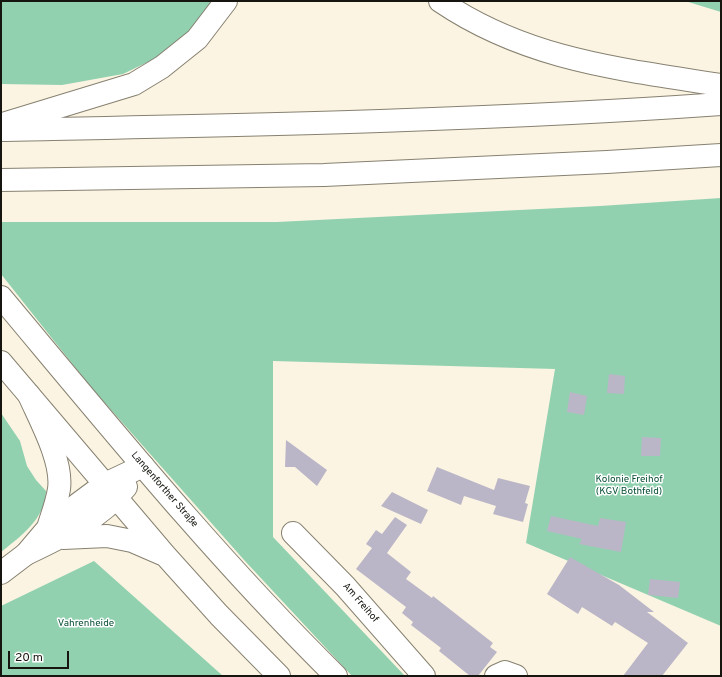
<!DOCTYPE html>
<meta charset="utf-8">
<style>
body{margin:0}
#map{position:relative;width:722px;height:677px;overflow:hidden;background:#fbf4e2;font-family:Overpass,sans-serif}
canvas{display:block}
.frame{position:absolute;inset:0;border:2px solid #17150f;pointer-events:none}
.scale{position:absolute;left:8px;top:651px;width:61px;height:18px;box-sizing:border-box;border:2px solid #17150f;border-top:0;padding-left:5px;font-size:12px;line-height:14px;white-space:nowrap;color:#17150f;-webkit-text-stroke:3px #fff;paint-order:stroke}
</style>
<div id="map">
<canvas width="722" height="677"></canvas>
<div class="frame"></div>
<div class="scale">20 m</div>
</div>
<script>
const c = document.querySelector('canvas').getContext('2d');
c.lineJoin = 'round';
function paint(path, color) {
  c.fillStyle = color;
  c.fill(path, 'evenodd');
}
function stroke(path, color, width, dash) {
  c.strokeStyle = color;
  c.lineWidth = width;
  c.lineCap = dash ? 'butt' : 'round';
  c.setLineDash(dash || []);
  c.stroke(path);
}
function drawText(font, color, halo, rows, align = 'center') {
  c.font = font + ' Overpass,sans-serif';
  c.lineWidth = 3;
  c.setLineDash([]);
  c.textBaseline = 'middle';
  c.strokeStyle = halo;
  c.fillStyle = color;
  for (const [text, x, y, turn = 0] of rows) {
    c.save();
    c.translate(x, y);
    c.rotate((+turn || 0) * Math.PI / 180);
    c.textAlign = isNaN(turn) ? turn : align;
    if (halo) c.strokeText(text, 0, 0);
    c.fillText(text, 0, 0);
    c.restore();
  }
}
paint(new Path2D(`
 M 1,1 L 216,1 L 189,34 L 154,59 L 123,74 L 62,85 L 1,84 Z
 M 685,1 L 721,1 L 721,12 Z
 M 721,198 L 721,626 L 526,543 L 555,369 L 273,361 L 273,537 L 405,676 L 352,676 L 245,561 L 89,385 L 1,274 L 1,222 L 277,222 L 600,206 Z
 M 1,413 L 20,441 L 27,466 L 36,480 L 46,491 C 46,518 20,537 1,552 Z
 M 94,561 L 223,676 L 1,676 L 1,606 Z`), '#91d1b0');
paint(new Path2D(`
 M 609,374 L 625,376 L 624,394 L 607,393 Z
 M 570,392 L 587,396 L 584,415 L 567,412 Z
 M 642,437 L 661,438 L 660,456 L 641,456 Z
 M 286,440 L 327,470 L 317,486 L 295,467 L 285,467 Z
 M 437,467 L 494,490 L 498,478 L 530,486 L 525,503 L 528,504 L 523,522 L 493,514 L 496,506 L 464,496 L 461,505 L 427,491 Z
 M 392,492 L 428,510 L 421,524 L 381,506 Z
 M 551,516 L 598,526 L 600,518 L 626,522 L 621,552 L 579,544 L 582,539 L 547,531 Z
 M 395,517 L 407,525 L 387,553 L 411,572 L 406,579 L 432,598 L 433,596 L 493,643 L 490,647 L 497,652 L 478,676 L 470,676 L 439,651 L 441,648 L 411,625 L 413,622 L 402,613 L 406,607 L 356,569 L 372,548 L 366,544 L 376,530 L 382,534 Z
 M 570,557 L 619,585 L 654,612 L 647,612 L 688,643 L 662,676 L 623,676 L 648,643 L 615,622 L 612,626 L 582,607 L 578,614 L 547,594 Z
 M 650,579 L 680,582 L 678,598 L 648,595 Z`), '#bbb6c7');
const minor = new Path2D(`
 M 293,533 L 345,586 L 424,676
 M 496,676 L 505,672 L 516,676`);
const major = new Path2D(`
 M 1,297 C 109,426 216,558 336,676
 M 1,362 L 165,555 L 219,615 L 279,676
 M 63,538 L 107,536 L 132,541 L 162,554
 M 26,554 C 62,537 100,519 126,487`);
const highway = new Path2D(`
 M 440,1 C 527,60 620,69 721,85
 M 6,123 L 134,84 L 162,67 L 197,39 L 226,1
 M 1,130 C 241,125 481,121 721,104
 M 1,180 L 324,175 L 607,162 L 721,155
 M 29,395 C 40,420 63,461 59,489 C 57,502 52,515 48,528
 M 1,573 L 26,554 L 48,528 L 78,504 L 105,484 L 143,466`);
stroke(minor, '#878171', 24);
stroke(major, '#878171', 24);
stroke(highway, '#878171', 24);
stroke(minor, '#fff', 22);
stroke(major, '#fff', 22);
stroke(highway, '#fff', 22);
drawText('10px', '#074e33', '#fff', [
 ["Kolonie Freihof",629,480],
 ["(KGV Bothfeld)",629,492],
 ["Vahrenheide",86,624]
]);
drawText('10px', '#17150f', '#fff', [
 ["Langenforther Straße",164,490,49],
 ["Am Freihof",360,603,49]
]);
</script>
